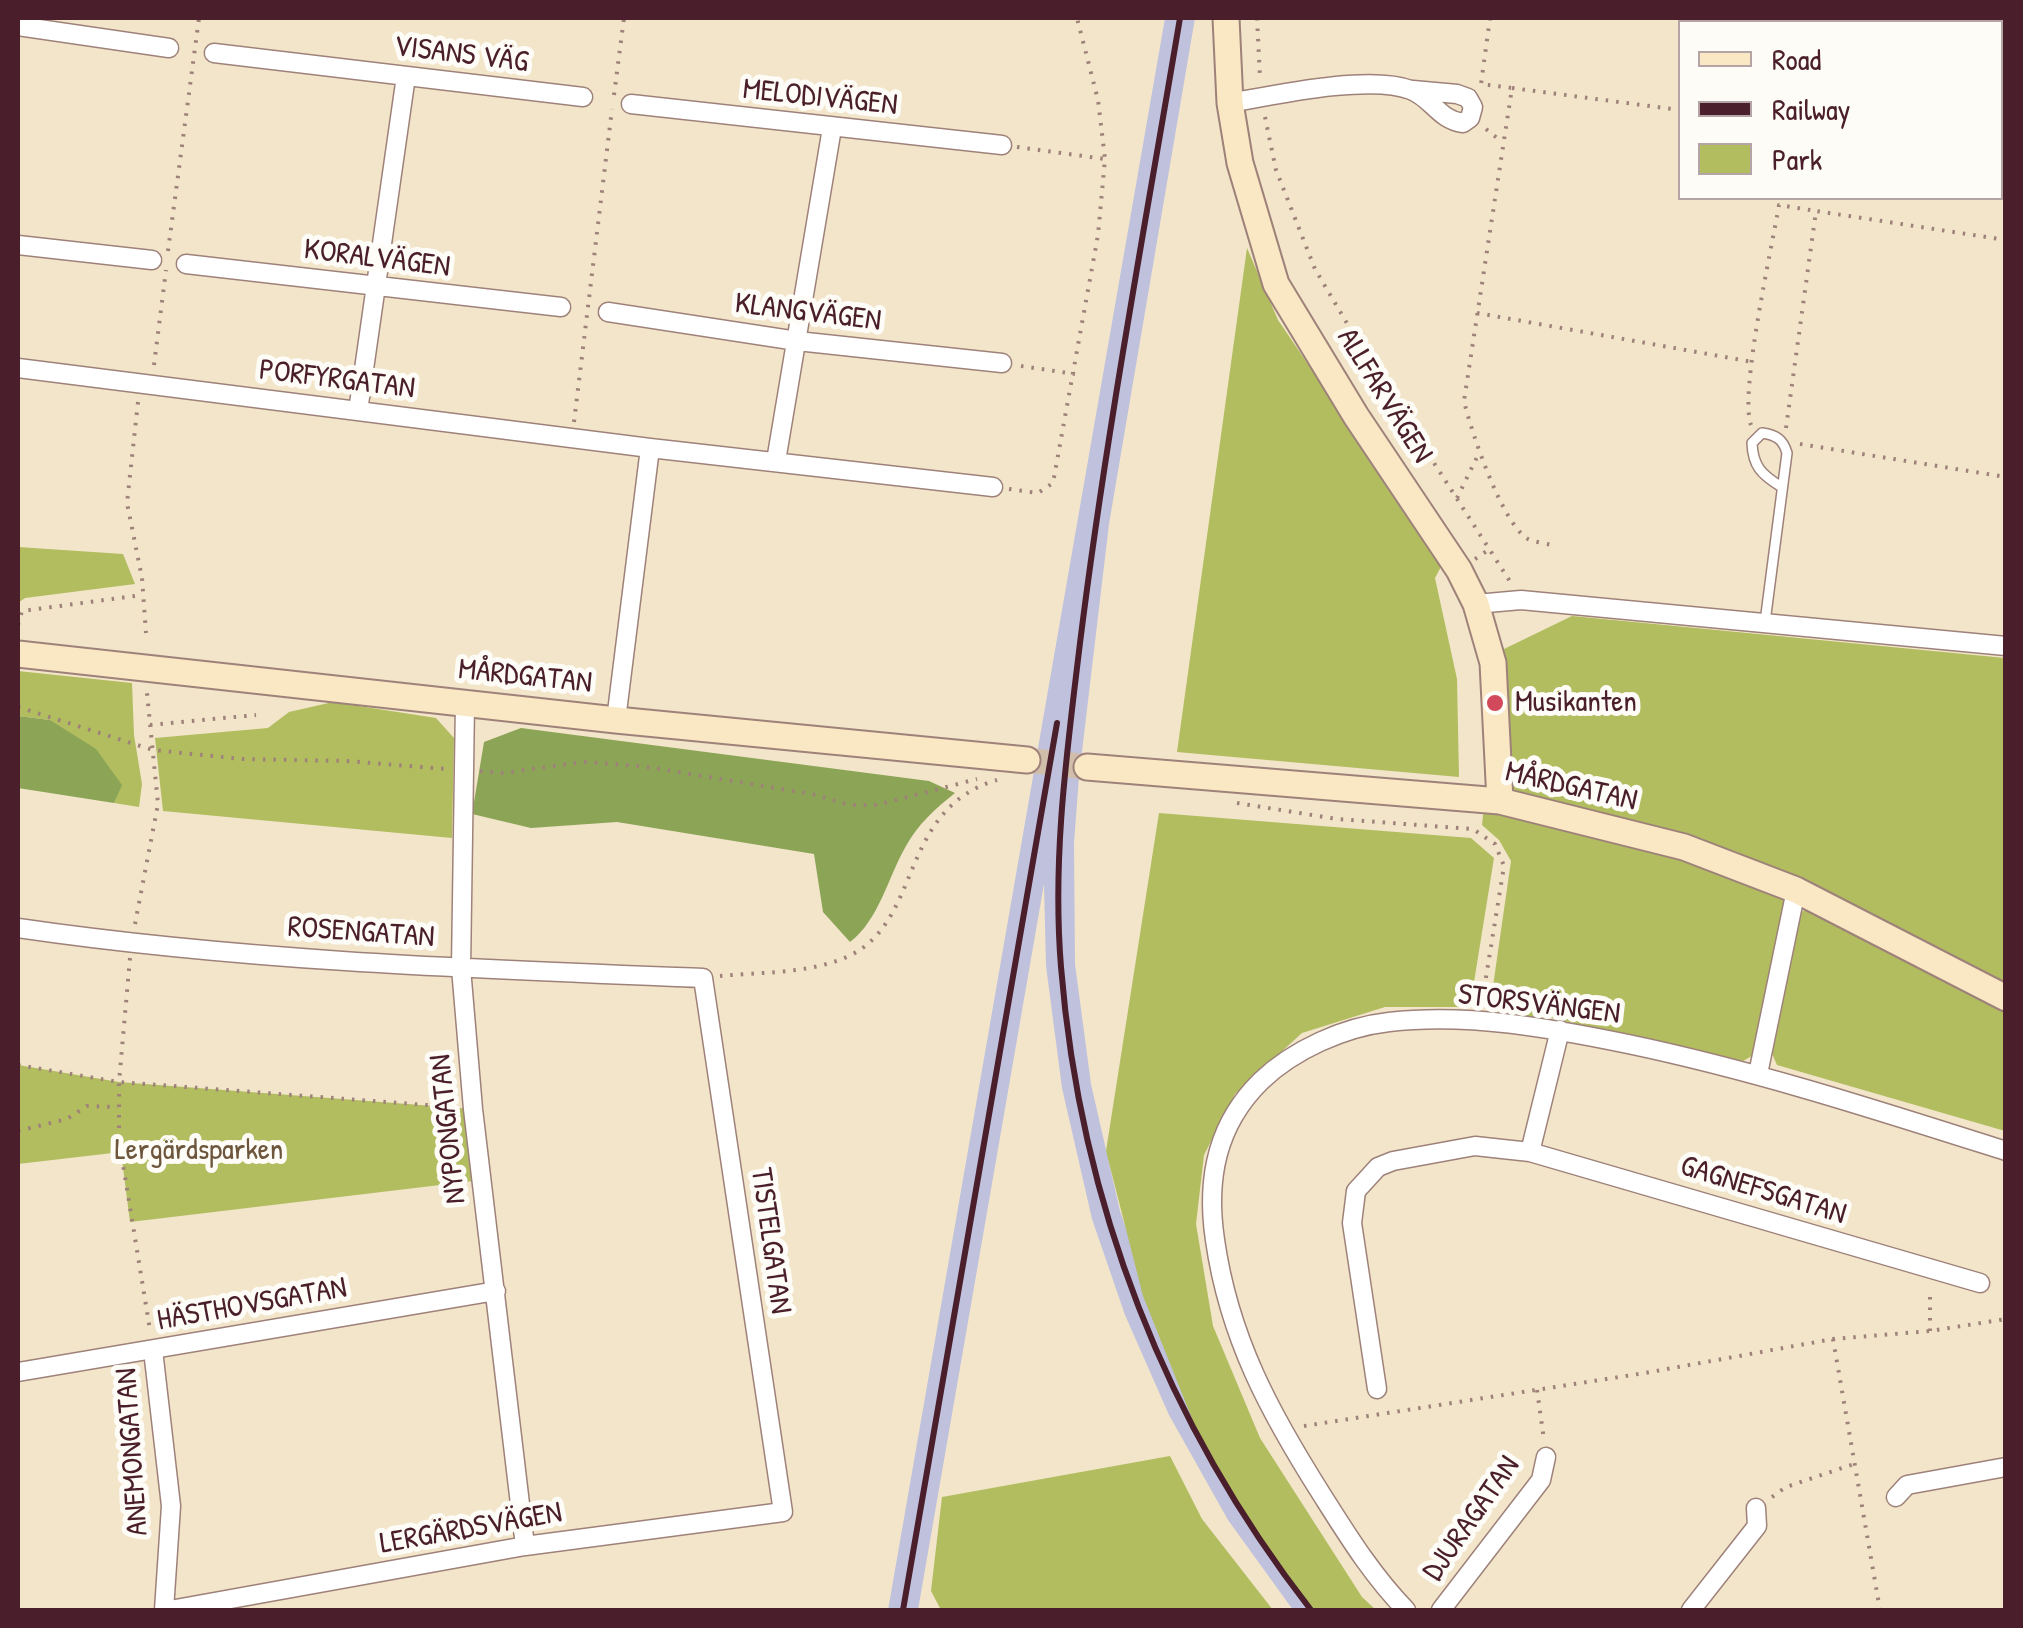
<!DOCTYPE html>
<meta charset="utf-8">
<style>
body{margin:0}
#map{position:relative;width:2023px;height:1628px;overflow:hidden;background:#f2e5ca;font-family:"Patrick Hand",sans-serif}
canvas{display:block}
.frame{position:absolute;inset:0;border:20px solid #4a1f2b;pointer-events:none}
.legend{position:absolute;left:1678px;top:20px;width:325px;height:180px;box-sizing:border-box;background:#fdfcf7;border:2px solid #b5a4a5;margin:0;padding:12px 18px;list-style:none;font-size:30px;color:#4a1f2b}
.legend li{display:flex;align-items:center;gap:20px;height:50px}
.legend b{width:50px;border:2px solid #b5a4a5}
</style>
<div id="map">
<canvas width="2023" height="1628"></canvas>
<div class="frame"></div>
<ul class="legend">
<li><b style="height:12px;background:#fae7c3"></b>Road</li>
<li><b style="height:12px;background:#4a1f2b"></b>Railway</li>
<li><b style="height:28px;background:#b1bd5f"></b>Park</li>
</ul>
</div>
<script>
const c = document.querySelector('canvas').getContext('2d');
c.lineJoin = 'round';
function paint(path, color) {
  c.fillStyle = color;
  c.fill(path, 'evenodd');
}
function stroke(path, color, width, dash) {
  c.strokeStyle = color;
  c.lineWidth = width;
  c.lineCap = dash ? 'butt' : 'round';
  c.setLineDash(dash || []);
  c.stroke(path);
}
function drawText(font, color, halo, rows, align = 'center') {
  c.font = font + ' "Patrick Hand",sans-serif';
  c.lineWidth = 10;
  c.setLineDash([]);
  c.textBaseline = 'middle';
  c.strokeStyle = halo;
  c.fillStyle = color;
  for (const [text, x, y, turn = 0] of rows) {
    c.save();
    c.translate(x, y);
    c.rotate((+turn || 0) * Math.PI / 180);
    c.textAlign = isNaN(turn) ? turn : align;
    if (halo) c.strokeText(text, 0, 0);
    c.fillText(text, 0, 0);
    c.restore();
  }
}
paint(new Path2D(`
 M 1165,18 L 1195,18 L 1109,524 L 1079,777 L 1074,843 L 1075,964 L 1091,1084 L 1120,1211 L 1152,1304 L 1330,1610 L 1293,1610 L 1228,1520 L 1169,1415 L 1125,1315 L 1092,1219 L 1062,1088 L 1046,966 L 1044,884 L 918,1610 L 888,1610 Z`), '#c0c2dd');
paint(new Path2D(`
 M 1247,248 L 1278,320 L 1443,563 L 1435,578 L 1457,679 L 1459,777 L 1177,752 Z
 M 18,547 L 123,554 L 135,584 L 25,598 L 18,603 Z
 M 1572,616 L 2005,658 L 2005,989 L 1803,886 L 1510,794 L 1504,649 Z
 M 18,671 L 132,683 L 134,735 L 142,784 L 139,807 L 114,803 L 121,784 L 50,720 L 18,716 Z
 M 333,702 L 436,718 L 454,738 L 452,838 L 163,811 L 155,738 L 268,728 L 289,712 Z
 M 1484,806 L 1679,853 L 1782,895 L 1785,911 L 1757,1053 L 1743,1061 L 1551,1018 L 1489,1014 L 1511,861 L 1499,840 L 1482,825 Z
 M 1159,813 L 1471,838 L 1494,858 L 1470,1007 L 1385,1007 L 1302,1033 L 1235,1094 L 1204,1155 L 1196,1224 L 1213,1326 L 1260,1438 L 1362,1597 L 1376,1610 L 1311,1610 L 1211,1466 L 1143,1296 L 1106,1151 Z
 M 1814,907 L 2005,1012 L 2005,1131 L 1777,1065 L 1770,1049 L 1798,913 Z
 M 18,1065 L 119,1082 L 473,1109 L 482,1180 L 130,1222 L 121,1152 L 18,1164 Z
 M 1170,1456 L 1202,1519 L 1273,1610 L 941,1610 L 931,1591 L 942,1497 Z`), '#b1bd5f');
paint(new Path2D(`
 M 18,716 L 50,720 L 96,749 L 122,785 L 114,803 L 18,788 Z
 M 521,728 L 929,781 L 955,793 C 935,809 919,823 906,846 C 888,877 879,920 850,942 L 823,912 L 814,854 L 617,822 L 531,828 L 472,814 L 484,742 Z`), '#8ca456');
stroke(new Path2D(`
 M 1027,760 L 1087,767`), '#d0bdaa', 25, [25, 12]);
const lane = new Path2D(`
 M 1765,622 L 1787,453 C 1783,439 1776,435 1762,433 L 1752,443 C 1753,466 1761,474 1780,486`);
const street = new Path2D(`
 M 18,26 L 169,48
 M 214,53 L 583,97
 M 1230,103 C 1275,95 1370,74 1411,90 C 1432,98 1439,120 1463,123 L 1470,118 L 1473,107 L 1468,98 L 1457,94 L 1413,90
 M 631,104 L 1002,145
 M 18,245 L 152,260
 M 186,264 L 561,307
 M 608,312 L 797,341 L 1002,363
 M 18,368 L 650,448 L 993,487
 M 358,411 L 406,76
 M 776,461 L 832,128
 M 1476,604 L 1521,600 L 2006,646
 M 465,703 L 461,968 L 473,1109 L 525,1546
 M 616,720 L 650,448
 M 18,928 C 244,961 474,969 703,978 L 783,1512 L 525,1546 L 170,1610
 M 1758,1074 L 1796,890
 M 1530,1152 L 1560,1030
 M 153,1350 L 171,1506 L 164,1610
 M 18,1372 L 496,1291
 M 1377,1389 L 1352,1223 L 1356,1191 L 1378,1167 L 1393,1161 L 1475,1146 L 1530,1152 L 1980,1283
 M 1896,1497 L 1907,1485 L 2006,1467
 M 1406,1610 C 1372,1575 1348,1536 1322,1495 C 1270,1413 1229,1338 1215,1240 C 1206,1180 1216,1125 1261,1081 C 1293,1050 1344,1027 1389,1022 C 1469,1013 1550,1028 1628,1044 C 1757,1071 1880,1111 2006,1151
 M 1441,1610 L 1541,1480 L 1546,1457
 M 1691,1610 L 1757,1526 L 1756,1508`);
const secondary = new Path2D(`
 M 1226,18 L 1230,103 L 1240,163 L 1276,284 L 1356,416 L 1459,570 L 1476,604 L 1493,663 L 1500,801
 M 18,654 L 616,720 L 1027,760
 M 1087,767 L 1500,801 L 1684,847 L 1796,890 L 2006,998`);
stroke(lane, '#9e827a', 12);
stroke(street, '#9e827a', 21);
stroke(secondary, '#9e827a', 29);
stroke(new Path2D(`
 M 1257,18 L 1260,78
 M 1490,18 L 1481,84 L 1512,88 L 1464,401 C 1471,431 1502,524 1528,539 C 1534,542 1544,543 1551,545
 M 1876,22 L 1876,18
 M 1512,88 L 1680,110
 M 614,95 L 624,18
 M 1265,117 L 1276,170 L 1315,269 L 1375,371 L 1511,583
 M 1486,129 L 1502,142
 M 1017,147 L 1105,159
 M 168,251 L 199,18
 M 1477,313 L 1753,362
 M 154,365 L 166,270
 M 1021,366 L 1075,374
 M 138,402 L 127,503 L 142,578 L 146,633
 M 574,422 L 612,109
 M 1751,425 C 1739,394 1772,247 1779,205 L 1816,211
 M 1786,428 L 1816,211 L 2006,240
 M 1800,444 L 2006,477
 M 1009,489 L 1038,493 L 1053,483 L 1098,235 L 1105,159 L 1098,100 L 1077,18
 M 1457,498 L 1479,453
 M 1475,559 L 1490,549
 M 18,625 L 22,611 L 142,595
 M 18,707 L 153,750 L 242,759 L 347,761 L 446,769
 M 150,725 L 256,715
 M 480,771 L 502,773 L 583,762 L 641,766 L 812,794 L 850,805 L 877,805 L 977,779
 M 1237,803 L 1337,819 L 1473,829 L 1495,844 L 1504,866 L 1482,1002
 M 135,924 L 158,804 L 147,693
 M 130,958 L 119,1082 L 119,1140 L 150,1330
 M 720,976 C 761,972 810,974 849,956 C 923,921 898,809 997,780
 M 18,1065 L 119,1082 L 453,1107
 M 18,1131 L 67,1119 L 87,1106 L 118,1107
 M 1930,1331 L 1930,1289
 M 1833,1339 L 1880,1610
 M 1537,1390 L 1544,1440
 M 1304,1426 L 1645,1373 L 1833,1339 L 1930,1331 L 2006,1319
 M 1772,1497 L 1786,1487 L 1854,1464`), '#9e827a', 4, [2.5, 8]);
stroke(lane, '#fff', 9);
stroke(street, '#fff', 18);
stroke(secondary, '#fae7c3', 25);
stroke(new Path2D(`
 M 1180,18 C 1145,226 1106,434 1080,643 C 1067,751 1052,858 1061,967 C 1080,1203 1166,1424 1311,1610
 M 903,1610 L 1057,723`), '#4a1f2b', 6);
for (const [x, y, r, color] of [
 [1495,703,10,"#d1495b"]
]) {
  const dot = new Path2D();
  dot.arc(x, y, r, 0, 2 * Math.PI);
  c.fillStyle = color;
  c.fill(dot);
  stroke(dot, '#fdfcf7', 4);
}
drawText('30px', '#4a1f2b', '#fdfcf7', [
 ["VISANS VÄG",461,55,7],
 ["MELODIVÄGEN",820,98,6],
 ["KORALVÄGEN",377,259,7],
 ["KLANGVÄGEN",808,313,7],
 ["PORFYRGATAN",337,380,7],
 ["ALLFARVÄGEN",1384,396,58],
 ["MÅRDGATAN",525,677,6],
 ["MÅRDGATAN",1571,787,13],
 ["ROSENGATAN",361,933,4],
 ["STORSVÄNGEN",1539,1005,7],
 ["NYPONGATAN",449,1129,-96],
 ["GAGNEFSGATAN",1763,1191,17],
 ["TISTELGATAN",770,1241,82],
 ["HÄSTHOVSGATAN",252,1305,-10],
 ["ANEMONGATAN",133,1452,-94],
 ["DJURAGATAN",1472,1519,-55],
 ["LERGÄRDSVÄGEN",471,1529,-10]
]);
drawText('30px', '#4a1f2b', '#fdfcf7', [
 ["Musikanten",1515,703]
], 'left');
drawText('30px', '#6e563d', '#fdfcf7', [
 ["Lergärdsparken",199,1151]
]);
</script>
